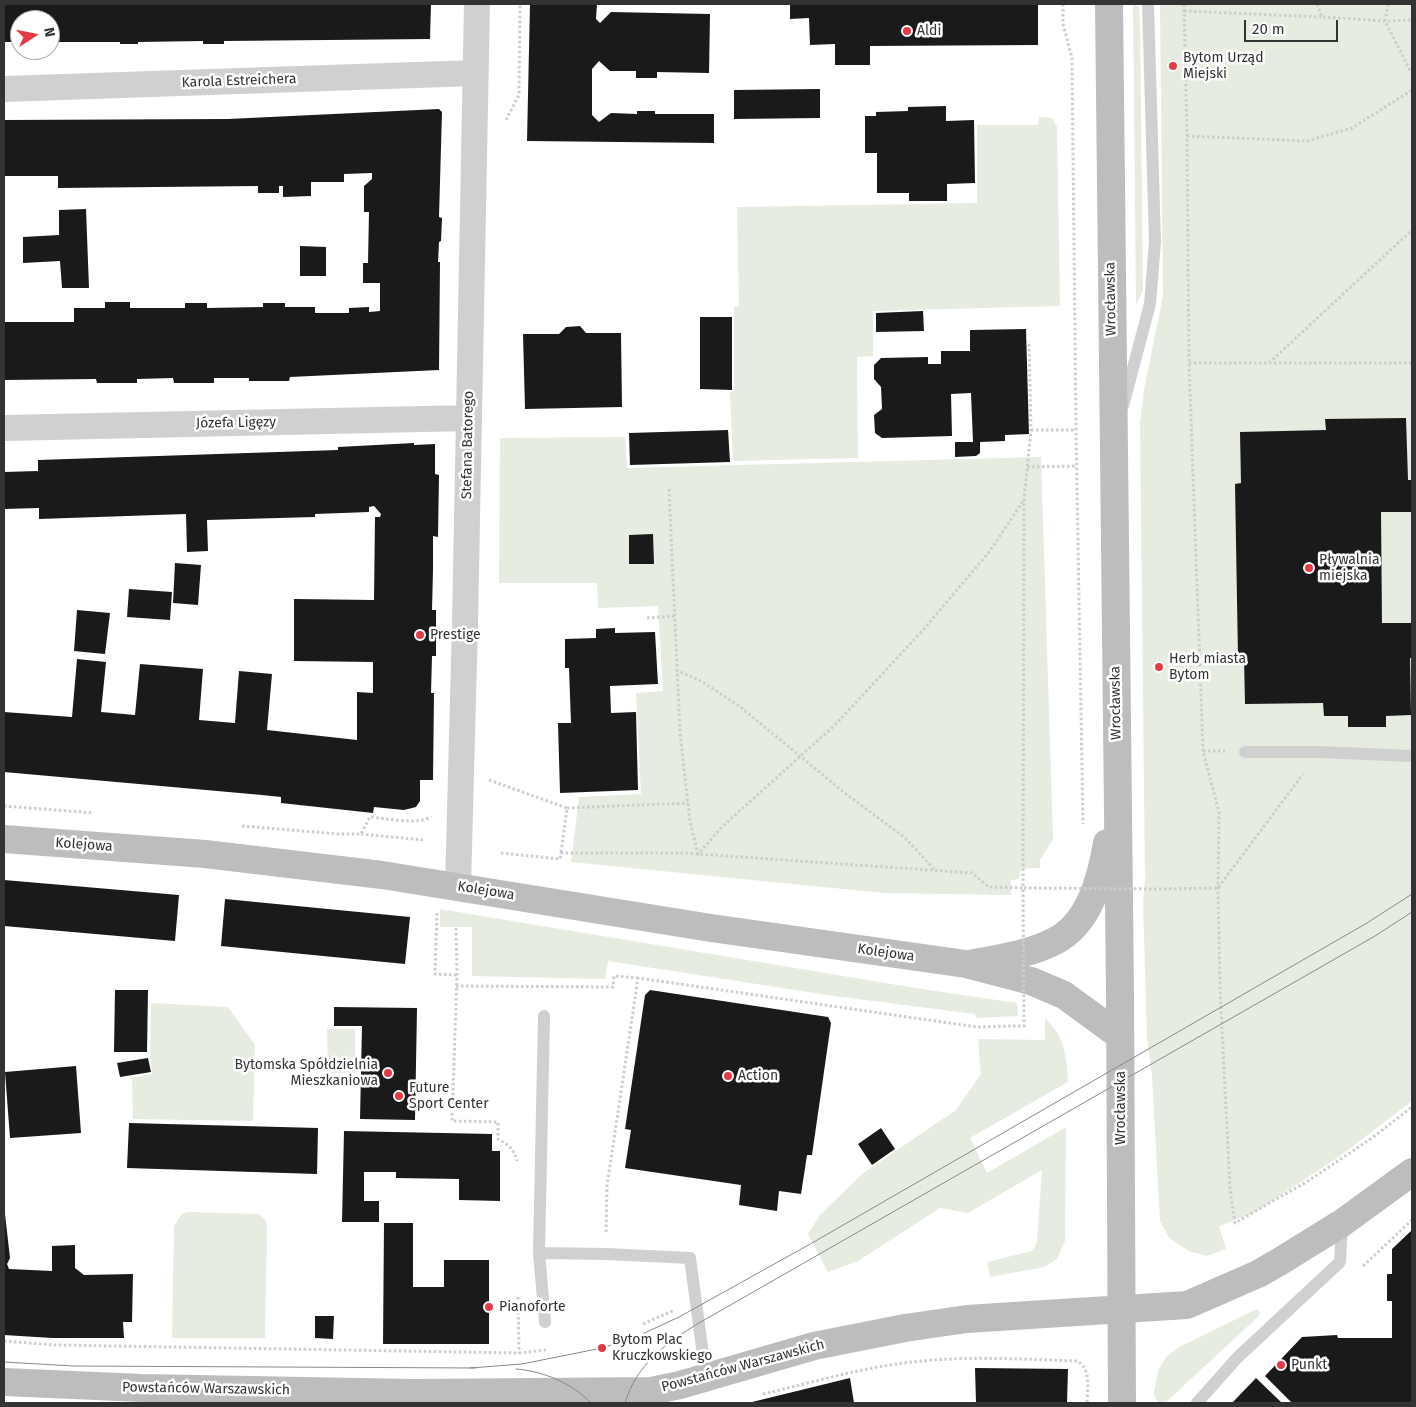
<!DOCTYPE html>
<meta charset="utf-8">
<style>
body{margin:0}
#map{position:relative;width:1416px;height:1407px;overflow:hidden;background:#fff;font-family:"Fira Sans",sans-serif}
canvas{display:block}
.frame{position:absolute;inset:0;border:5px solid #333;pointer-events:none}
.north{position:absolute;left:10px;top:10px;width:50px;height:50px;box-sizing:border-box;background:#fff;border:1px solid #adadad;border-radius:50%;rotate:79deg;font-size:14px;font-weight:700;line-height:20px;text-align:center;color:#333}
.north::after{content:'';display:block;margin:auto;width:18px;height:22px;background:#e63946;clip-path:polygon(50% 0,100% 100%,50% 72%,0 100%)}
.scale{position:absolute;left:1244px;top:20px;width:94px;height:22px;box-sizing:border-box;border:2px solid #333;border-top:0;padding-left:6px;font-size:15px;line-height:18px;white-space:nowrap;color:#333;-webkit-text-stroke:4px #fff;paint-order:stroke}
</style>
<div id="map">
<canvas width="1416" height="1407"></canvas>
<div class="frame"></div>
<div class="north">N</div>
<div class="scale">20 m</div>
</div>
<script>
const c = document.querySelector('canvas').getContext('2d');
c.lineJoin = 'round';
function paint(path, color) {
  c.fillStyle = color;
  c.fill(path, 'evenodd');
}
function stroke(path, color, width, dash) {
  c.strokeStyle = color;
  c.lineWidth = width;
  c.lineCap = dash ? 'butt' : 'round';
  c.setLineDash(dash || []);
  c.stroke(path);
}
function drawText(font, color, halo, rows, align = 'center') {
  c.font = font + ' "Fira Sans",sans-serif';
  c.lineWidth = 5;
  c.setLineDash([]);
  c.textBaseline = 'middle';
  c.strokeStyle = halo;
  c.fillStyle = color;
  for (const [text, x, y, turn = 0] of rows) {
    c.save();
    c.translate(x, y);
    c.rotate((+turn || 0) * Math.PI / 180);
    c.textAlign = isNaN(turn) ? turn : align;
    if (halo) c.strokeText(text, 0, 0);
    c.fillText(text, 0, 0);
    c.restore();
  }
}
paint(new Path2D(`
 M 1133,4 L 1139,7 L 1140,26 L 1143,290 L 1136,305 Z
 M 1160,4 L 1412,4 L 1412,1101 L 1340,1156 L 1255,1212 L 1219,1226 L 1226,1249 L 1207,1256 L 1189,1251 L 1169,1238 L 1160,1221 L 1152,1076 L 1147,1039 L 1143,902 L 1145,879 L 1140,423 L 1144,390 L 1163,296 Z
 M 1039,117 L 1052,118 L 1057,127 L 1060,306 L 873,311 L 873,356 L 857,357 L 858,458 L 733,461 L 730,392 L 734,392 L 734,307 L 739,306 L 737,207 L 977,203 L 977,125 L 1038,125 Z
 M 625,437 L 627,468 L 1041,457 L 1053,839 L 1040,860 L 1040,868 L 1021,869 L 1019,879 L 1011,880 L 1011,895 L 884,893 L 571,862 L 579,797 L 641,794 L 636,693 L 663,691 L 658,606 L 598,608 L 597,583 L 499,583 L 500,438 Z
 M 440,909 L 915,988 L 1017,1003 L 1018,1016 L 976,1018 L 975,1014 L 834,996 L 608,961 L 605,979 L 472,976 L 472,927 L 440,927 Z
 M 151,1003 L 228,1007 L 255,1045 L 253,1121 L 133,1119 L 132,1078 L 152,1074 L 150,1058 Z
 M 1045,1019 C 1065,1035 1067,1058 1068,1082 L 970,1138 L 987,1173 L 1066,1127 L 1065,1241 L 1057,1259 L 1044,1267 L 990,1277 L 987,1262 L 1032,1251 L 1037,1242 L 1042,1170 L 968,1213 L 940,1208 L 858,1261 L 828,1272 L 808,1234 L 820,1215 L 862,1174 L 956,1110 L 981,1074 L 978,1039 L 1045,1040 Z
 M 327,1029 L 355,1029 L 355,1073 L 328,1073 Z
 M 187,1212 L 259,1214 L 266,1221 L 267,1228 L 265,1338 L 172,1338 L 174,1226 L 181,1215 Z
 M 1255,1310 L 1258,1310 L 1260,1313 L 1258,1317 L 1167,1401 L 1159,1403 L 1156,1399 L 1154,1393 L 1158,1371 L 1166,1357 L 1179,1347 Z`), '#e6ecdf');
paint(new Path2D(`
 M 4,4 L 431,4 L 430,39 L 224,41 L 224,44 L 203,44 L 203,41 L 138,42 L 138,44 L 120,44 L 120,42 L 50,42 L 50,20 L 20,20 L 20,42 L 4,42 Z
 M 530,4 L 597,4 L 596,19 L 600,23 L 611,12 L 710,14 L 709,73 L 657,72 L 657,78 L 636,78 L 636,71 L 610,71 L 599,61 L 592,69 L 592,115 L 599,122 L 611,113 L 637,114 L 637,111 L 655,111 L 655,114 L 714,114 L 714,143 L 527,141 Z
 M 790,4 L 1038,4 L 1038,45 L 870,46 L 870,65 L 835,65 L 835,44 L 810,45 L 809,18 L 790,19 Z
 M 820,89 L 820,118 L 734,119 L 734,90 Z
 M 946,106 L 946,121 L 974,120 L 975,183 L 947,184 L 947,201 L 909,201 L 909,193 L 877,193 L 877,153 L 865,153 L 865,116 L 876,116 L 876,112 L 908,111 L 908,107 Z
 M 439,109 L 442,112 L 439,217 L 442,218 L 441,241 L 439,242 L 438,262 L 440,262 L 439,370 L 290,377 L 289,381 L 249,381 L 249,378 L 214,378 L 214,383 L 174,383 L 173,378 L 137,379 L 137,383 L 97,383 L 96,379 L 4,380 L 4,322 L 74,322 L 74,308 L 105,308 L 105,302 L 130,302 L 130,308 L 185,308 L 185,303 L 207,303 L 207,308 L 263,307 L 263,303 L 285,303 L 285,307 L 315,307 L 315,313 L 349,313 L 349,308 L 369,307 L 369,312 L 380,311 L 380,283 L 363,283 L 363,263 L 368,263 L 369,212 L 364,212 L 364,186 L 372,179 L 372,173 L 344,174 L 344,182 L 311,182 L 311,196 L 283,197 L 283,186 L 279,186 L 279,193 L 258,193 L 258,186 L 58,188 L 58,176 L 4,176 L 4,120 L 228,119 Z
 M 86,209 L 89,288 L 62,288 L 60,261 L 23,263 L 23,237 L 59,235 L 59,210 Z
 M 300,246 L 326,247 L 326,276 L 300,276 Z
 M 923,311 L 924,331 L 876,332 L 876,313 Z
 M 700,317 L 732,317 L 732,390 L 700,389 Z
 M 580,326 L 586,333 L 621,333 L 622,407 L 525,409 L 523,334 L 559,334 L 566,327 Z
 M 1026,329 L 1029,434 L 1005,435 L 1005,441 L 980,442 L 980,453 L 976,456 L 955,457 L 955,442 L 973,442 L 971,393 L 951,394 L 952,436 L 882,438 L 875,433 L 874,415 L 882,409 L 881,387 L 874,379 L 874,365 L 881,358 L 928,357 L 928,364 L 941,364 L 941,351 L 970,351 L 970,330 Z
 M 1406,418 L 1408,480 L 1412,480 L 1412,512 L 1381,512 L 1382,623 L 1412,623 L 1412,658 L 1410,658 L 1411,715 L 1386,716 L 1386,727 L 1348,727 L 1348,716 L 1324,716 L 1323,703 L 1245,704 L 1244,657 L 1238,657 L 1235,484 L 1241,483 L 1240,432 L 1326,430 L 1325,419 Z
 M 728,430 L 730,462 L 630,465 L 629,433 Z
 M 414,443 L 414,445 L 435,444 L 435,474 L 439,475 L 438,537 L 433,536 L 433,570 L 432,610 L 436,610 L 436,656 L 432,656 L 431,693 L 434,693 L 433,780 L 420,780 L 420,801 L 416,807 L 404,810 L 374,807 L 373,813 L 281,803 L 281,797 L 262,795 L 4,772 L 4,712 L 72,717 L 77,659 L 106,662 L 101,712 L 135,715 L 140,664 L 203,669 L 199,720 L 235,723 L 239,671 L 272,674 L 267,730 L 357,740 L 357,692 L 373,693 L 373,662 L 294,661 L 294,599 L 374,600 L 375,517 L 380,517 L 381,514 L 374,506 L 369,507 L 369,512 L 315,514 L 315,517 L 207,520 L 208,551 L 187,552 L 186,514 L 39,519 L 39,508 L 4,509 L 4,472 L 38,471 L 38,460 L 338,450 L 338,447 Z
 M 653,534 L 654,564 L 629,564 L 629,535 Z
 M 175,563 L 201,565 L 198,605 L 173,603 Z
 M 129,589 L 172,592 L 170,620 L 127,617 Z
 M 77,610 L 110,613 L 105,654 L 74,651 Z
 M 615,628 L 615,633 L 655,632 L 658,684 L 610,686 L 611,713 L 636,712 L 638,790 L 560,793 L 558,723 L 571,723 L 569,668 L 565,668 L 565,639 L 596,638 L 596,629 Z
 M 4,880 L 179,895 L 175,941 L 4,926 Z
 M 225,899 L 410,917 L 405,964 L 221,946 Z
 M 115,990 L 148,990 L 147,1052 L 114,1052 Z
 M 650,990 L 828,1017 L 831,1023 L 812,1155 L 807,1155 L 801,1194 L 779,1191 L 777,1211 L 739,1205 L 741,1185 L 625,1168 L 631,1130 L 625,1129 L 645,995 Z
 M 334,1007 L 417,1008 L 415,1120 L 360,1119 L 362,1026 L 334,1026 Z
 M 148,1058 L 151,1072 L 120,1077 L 117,1063 Z
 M 76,1066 L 81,1133 L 10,1138 L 5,1072 Z
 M 129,1123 L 318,1128 L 317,1174 L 127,1168 Z
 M 881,1128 L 895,1149 L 872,1165 L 858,1144 Z
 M 344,1131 L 492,1134 L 492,1151 L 500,1151 L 500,1201 L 459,1200 L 459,1179 L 396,1178 L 396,1172 L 364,1172 L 364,1201 L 379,1201 L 379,1222 L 342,1222 Z
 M 4,1214 L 5,1214 L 10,1258 L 7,1264 L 9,1269 L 52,1271 L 52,1246 L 75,1245 L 75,1268 L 84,1275 L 133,1274 L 132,1322 L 123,1322 L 124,1338 L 52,1338 L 4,1335 Z
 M 384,1223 L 413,1223 L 413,1287 L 444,1287 L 444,1260 L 489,1260 L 489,1344 L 383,1344 Z
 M 1412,1230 L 1412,1403 L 1292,1403 L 1265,1376 L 1302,1337 L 1337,1335 L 1338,1338 L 1392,1338 L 1392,1301 L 1387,1301 L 1387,1274 L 1392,1274 L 1392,1249 Z
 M 315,1316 L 334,1316 L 333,1339 L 315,1338 Z
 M 975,1368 L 1068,1369 L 1067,1403 L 976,1403 Z
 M 850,1378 L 854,1403 L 748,1403 Z
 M 1256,1378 L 1282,1403 L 1232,1403 Z`), '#1a1a1a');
stroke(new Path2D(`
 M 1063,4 L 1063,24 L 1072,58 L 1076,430 L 1083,824
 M 1184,4 L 1187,136 L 1189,363 L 1203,751 L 1219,812 L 1218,888 L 1220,988 L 1230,1189 L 1235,1223 L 1308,1181 L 1372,1138 L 1412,1107
 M 1317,4 L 1322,17 L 1385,21 L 1412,20
 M 1388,4 L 1385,21 L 1412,74
 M 1184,11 L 1322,17
 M 506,120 L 519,95 L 520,4
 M 1187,136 L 1307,141 L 1352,128 L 1412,90
 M 1189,363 L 1269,363 L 1412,230
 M 1269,363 L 1412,363
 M 1031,430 L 1076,430
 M 1027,467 L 1077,466
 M 669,489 L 680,733 L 690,822 L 698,854 L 723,826 L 835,725 L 923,630 L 990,551 L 1023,501
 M 647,618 L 674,616
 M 676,670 L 701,681 L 738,705 L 846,794 L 904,837 L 935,870
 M 1203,751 L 1225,751
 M 489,780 L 567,808 L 561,853
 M 4,806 L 94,813
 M 567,808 L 688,803
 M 242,826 L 338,834 L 361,834 L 370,817 C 385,818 421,826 431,816
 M 361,834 L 423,840
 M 501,853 L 560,859 L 561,853 L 684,853 L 972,873 L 989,887 L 1023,888 L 1024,500 L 1031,430 L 1029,341
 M 1159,889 L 1218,888 L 1303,774
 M 437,913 L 435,974 L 457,975
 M 456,928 L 457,975 L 452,1121 L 498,1122 L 498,1139 C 509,1145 514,1149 517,1161
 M 456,986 L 613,987 L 614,976 L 638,978
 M 606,1232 L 607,1186 L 638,978 L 977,1027 L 1013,1026
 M 1363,1266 L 1412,1220
 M 518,1297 L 519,1353
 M 643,1324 L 675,1310
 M 4,1341 L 55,1345 L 519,1353 L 546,1350
 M 763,1394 C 807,1384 852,1370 897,1364 C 955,1355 1018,1359 1077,1361 C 1092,1369 1087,1389 1087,1403`), '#cdcdcd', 3, [2.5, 2.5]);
stroke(new Path2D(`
 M 1123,406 L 1150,304 L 1155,242 L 1148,4
 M 1245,752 L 1319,752 L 1412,756
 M 544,1016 L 539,1253 L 545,1322
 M 539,1253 L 606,1254 L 690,1258 L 706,1377
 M 1197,1403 L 1237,1358 L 1340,1262 L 1342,1223`), '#d0d0d0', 12);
stroke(new Path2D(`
 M 4,89 L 475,73
 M 4,428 L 469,418
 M 458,887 L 465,623 L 477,4`), '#d0d0d0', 26);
stroke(new Path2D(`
 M 1109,4 L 1120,991 L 1122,1403
 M 4,839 L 205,854 L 382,875 L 711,928 L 966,964 L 1031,981 L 1064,995 L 1120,1036
 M 974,963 C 1001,958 1030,954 1055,941 C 1090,923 1101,878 1107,843
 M 4,1382 L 142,1388 L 413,1393 L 651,1391 L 680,1385 L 814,1346 L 905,1328 L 967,1319 L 1187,1305 L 1258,1274 L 1279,1262 L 1342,1223 L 1412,1172`), '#bdbdbd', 28);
stroke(new Path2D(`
 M 4,1362 L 74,1366 L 476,1368
 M 470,1368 L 522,1364 L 602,1348 L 638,1336 L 679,1317 L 812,1243 L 1367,923 L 1412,894
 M 516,1369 C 543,1371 572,1383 591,1403
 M 625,1403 C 636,1365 666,1343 699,1323 L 1375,936 L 1412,912`), '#888', 1);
stroke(new Path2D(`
 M 1013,1026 L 1024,1026 L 1023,888 L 1159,889`), '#cdcdcd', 3, [2.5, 2.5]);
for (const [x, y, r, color] of [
 [907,31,5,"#e63946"],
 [1173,66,5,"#e63946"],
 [1309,568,5,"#e63946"],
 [420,635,5,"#e63946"],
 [1159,667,5,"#e63946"],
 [388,1073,5,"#e63946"],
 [728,1076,5,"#e63946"],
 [399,1096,5,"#e63946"],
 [489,1307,5,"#e63946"],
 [602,1348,5,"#e63946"],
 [1281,1365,5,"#e63946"]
]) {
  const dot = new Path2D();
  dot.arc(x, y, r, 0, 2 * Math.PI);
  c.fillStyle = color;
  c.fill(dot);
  stroke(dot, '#fff', 2);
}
drawText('14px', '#333', '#fff', [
 ["Aldi",917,31],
 ["Bytom Urząd",1183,58],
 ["Miejski",1183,74],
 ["Pływalnia",1319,560],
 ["miejska",1319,576],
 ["Prestige",430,635],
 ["Herb miasta",1169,659],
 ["Bytom",1169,675],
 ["Bytomska Spółdzielnia",378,1065,"right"],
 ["Mieszkaniowa",378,1081,"right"],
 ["Action",738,1076],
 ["Future",409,1088],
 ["Sport Center",409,1104],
 ["Pianoforte",499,1307],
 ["Bytom Plac",612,1340],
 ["Kruczkowskiego",612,1356],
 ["Punkt",1291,1365]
], 'left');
drawText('14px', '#333', '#fff', [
 ["Karola Estreichera",239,81,-2],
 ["Wrocławska",1111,299,-91],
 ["Józefa Ligęzy",236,423,-1],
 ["Stefana Batorego",468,445,-89],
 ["Wrocławska",1116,703,-91],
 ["Kolejowa",84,845,4],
 ["Kolejowa",486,891,9],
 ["Kolejowa",886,953,8],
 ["Wrocławska",1121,1108,-90],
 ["Powstańców Warszawskich",743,1366,-15],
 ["Powstańców Warszawskich",206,1389,1]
]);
</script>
